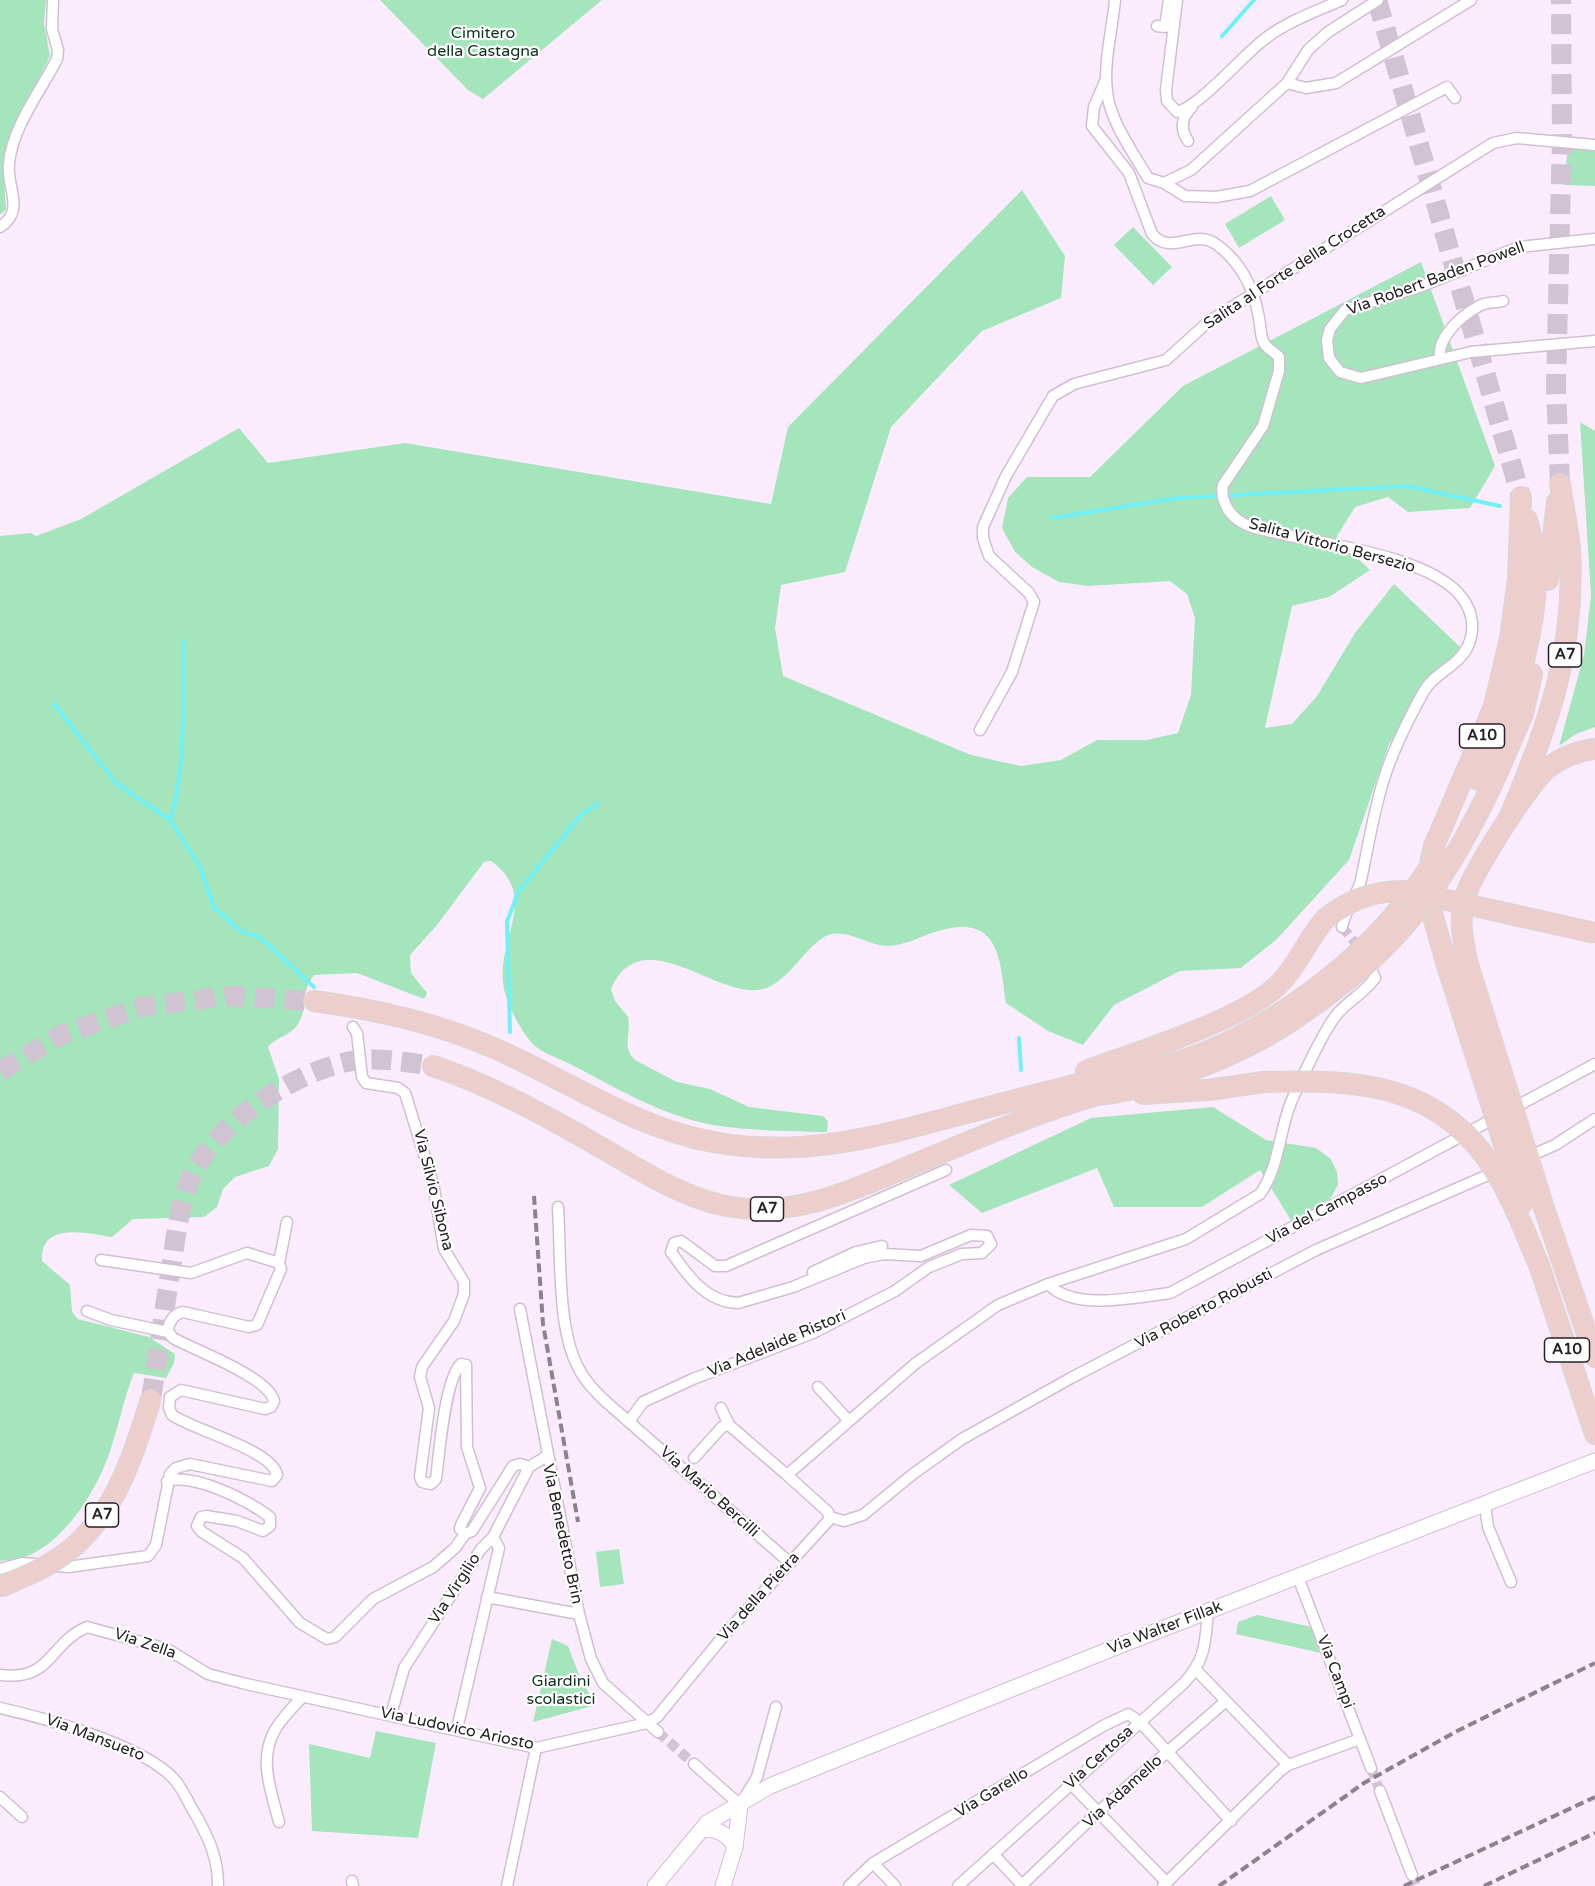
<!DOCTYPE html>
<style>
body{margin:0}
canvas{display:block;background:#faecfd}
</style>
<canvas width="1595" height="1886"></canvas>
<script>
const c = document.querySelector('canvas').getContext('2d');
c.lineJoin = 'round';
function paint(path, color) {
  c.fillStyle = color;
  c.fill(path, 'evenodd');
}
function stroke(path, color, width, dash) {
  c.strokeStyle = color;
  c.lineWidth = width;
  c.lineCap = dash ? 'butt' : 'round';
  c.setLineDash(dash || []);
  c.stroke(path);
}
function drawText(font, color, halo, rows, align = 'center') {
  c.font = font + ' "Varela Round",sans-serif';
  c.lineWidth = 4.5;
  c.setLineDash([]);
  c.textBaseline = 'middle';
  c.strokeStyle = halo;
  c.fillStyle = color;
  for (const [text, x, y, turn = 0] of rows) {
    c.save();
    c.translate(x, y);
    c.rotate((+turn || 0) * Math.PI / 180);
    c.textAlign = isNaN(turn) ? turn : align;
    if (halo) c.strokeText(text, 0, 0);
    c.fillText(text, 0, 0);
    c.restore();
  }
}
paint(new Path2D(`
 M 0,0 L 46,0 L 44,23 L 50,56 L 7,145 L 3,166 L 6,209 L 0,215 Z
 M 380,0 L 602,0 L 483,99 L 468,90 Z
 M 1568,146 L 1595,149 L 1595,186 L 1564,185 Z
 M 1022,190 L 1065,256 L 1061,298 L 982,331 L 891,427 L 845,572 L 781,585 L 775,628 L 783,676 L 971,755 L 1021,766 L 1061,760 L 1097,740 L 1147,740 L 1178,733 L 1191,695 L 1195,618 L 1187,594 L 1170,581 L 1088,586 L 1059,582 L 1032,567 L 1015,552 L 1002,528 L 1008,498 L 1027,477 L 1090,477 L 1183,386 L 1421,262 L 1495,466 L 1470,508 L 1408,512 L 1388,497 L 1355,507 L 1336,538 L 1370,570 L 1329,597 L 1292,606 L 1265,728 L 1292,724 L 1317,696 L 1355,633 L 1394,584 L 1460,647 L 1389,744 L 1349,860 L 1277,939 L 1241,968 L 1180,971 L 1114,1005 L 1083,1045 L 1048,1031 L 1006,1003 C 1000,958 999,913 938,931 C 920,936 906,946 886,946 C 866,945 844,926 824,937 C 803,949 785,988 757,990 C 712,994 640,921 611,989 L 615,1001 L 628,1017 C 632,1033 621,1047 635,1060 L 677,1082 L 710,1089 L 749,1107 L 823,1116 L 828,1121 L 827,1132 C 789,1131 751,1131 713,1125 C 663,1116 616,1088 572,1065 C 561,1059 544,1054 535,1046 C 522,1034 504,1000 503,982 C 499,935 539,896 491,861 L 484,862 L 437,925 L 410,955 L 411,973 L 427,993 L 424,999 L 357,973 L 314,975 C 299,995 309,1006 298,1024 C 292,1035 276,1037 268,1047 L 279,1079 L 278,1149 L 269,1166 L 235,1177 L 223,1189 L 217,1207 L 204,1217 L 133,1219 L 112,1237 C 86,1233 40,1221 42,1261 L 70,1285 L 72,1312 L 78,1319 L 149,1337 L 175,1354 L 174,1363 L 166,1378 L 134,1373 C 123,1400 118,1430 108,1457 C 95,1492 68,1534 36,1552 C 24,1559 13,1559 0,1561 L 0,536 L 31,533 L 36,536 L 81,519 L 239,428 L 268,463 L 405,443 L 771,504 L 788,427 Z
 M 1271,196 L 1285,220 L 1239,248 L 1225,224 Z
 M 1133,227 L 1172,267 L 1153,285 L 1114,245 Z
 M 1580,422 L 1595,431 L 1595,727 L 1576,734 L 1559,746 L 1584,655 L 1591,596 Z
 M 1213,1107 L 1266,1140 L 1316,1148 L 1331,1159 L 1337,1172 L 1338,1185 L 1330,1199 L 1292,1222 L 1260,1170 L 1202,1207 L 1114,1207 L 1097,1168 L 982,1213 L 949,1185 L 1091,1118 Z
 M 619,1549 L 624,1584 L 600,1587 L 596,1552 Z
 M 1257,1615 L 1312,1627 L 1321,1653 L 1236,1634 L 1238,1622 Z
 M 552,1639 L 568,1646 L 581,1680 L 596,1705 L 533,1722 Z
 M 376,1731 L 436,1743 L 418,1838 L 312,1831 L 309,1744 L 370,1758 Z`), '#a5e5bc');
stroke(new Path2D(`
 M 1222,36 L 1254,0
 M 1052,518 L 1177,498 L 1407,486 L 1500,506
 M 184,641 C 182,696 187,769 170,820 L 199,865 L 214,907 L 242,932 L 259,936 L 314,987
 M 54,704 L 116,783 L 170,820
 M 510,1032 L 507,922 L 518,892 L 580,816 L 598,803
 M 1019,1038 L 1021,1070`), '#6ff1f7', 4);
stroke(new Path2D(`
 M 1342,927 L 1363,952
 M 658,1732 L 694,1764
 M 1371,1768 L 1380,1791
 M 1412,1875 L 1416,1886`), '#d0c3d2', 10, [10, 5]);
stroke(new Path2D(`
 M 1377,0 L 1521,497
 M 1560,484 L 1556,387 L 1562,136 L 1561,0
 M 0,1071 L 63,1034 L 141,1007 L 227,996 L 314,1001
 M 151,1399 C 158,1355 164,1311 171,1268 C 176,1236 179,1204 192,1175 C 217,1122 295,1071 352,1061 C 379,1057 406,1062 433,1066`), '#d0c3d2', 20, [20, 10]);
const minor = new Path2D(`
 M 1115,0 C 1112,33 1101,70 1109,103 C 1116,129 1134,154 1148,178 L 1164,183 L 1191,170 L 1287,83 L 1308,50 L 1328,32 L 1378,0
 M 1177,0 L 1166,90 L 1167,101 L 1177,112 C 1198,108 1244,54 1266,38 C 1288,21 1317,11 1342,0
 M 1157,26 L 1165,27 L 1169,0
 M 1106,79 L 1094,107 L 1092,126 L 1129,173 L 1152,234 C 1172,257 1193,228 1216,244 C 1241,262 1254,289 1259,318 C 1261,326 1260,334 1263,341 C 1266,349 1274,351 1279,357 L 1279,371 L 1263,426 L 1223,485 C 1220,498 1227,512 1238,520 C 1252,530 1270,531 1286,535 C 1332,545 1435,558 1463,599 C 1473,613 1475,630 1468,646 C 1458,667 1435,672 1424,691 C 1408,720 1392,751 1383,782 C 1373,814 1368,848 1361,880 C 1357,896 1345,910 1342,927
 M 1287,83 L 1306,88 L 1336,83 L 1471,0
 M 1188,141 C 1180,129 1181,117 1192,107
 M 1164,183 L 1185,196 L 1216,197 L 1250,191 L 1447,87 L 1455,98
 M 0,227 C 26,210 6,187 9,164 C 12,127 41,91 57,59 L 58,50 L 52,29 L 53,0
 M 1595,239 L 1519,247 L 1422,286 L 1345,310 L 1330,329 L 1327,340 L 1329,358 L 1340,372 L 1361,378 L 1471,352 L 1595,341
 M 1440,358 C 1437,337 1461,316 1479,306 C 1485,302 1495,303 1503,301
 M 980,730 L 1012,672 L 1034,602 L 1029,593 L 989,556 L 983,538 L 983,527 L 1006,476 L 1053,396 L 1074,384 L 1166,360 L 1208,322 L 1493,143 L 1517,138 L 1595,145
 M 353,1027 L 357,1033 L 362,1077 L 366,1083 L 398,1088 L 405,1093 L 433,1183 L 444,1249 L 464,1282 L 464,1294 L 454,1321 L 422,1367 L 420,1377 L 429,1408 L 420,1477 L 422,1482 L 431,1484 L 436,1479 C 439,1455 445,1378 461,1364 L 466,1365 L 467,1447 L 480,1488 L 461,1525 L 460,1529 L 465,1534
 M 1525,1158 L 1555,1145 L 1595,1119
 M 558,1207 C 561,1253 557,1328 578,1367 C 584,1380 594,1390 604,1400 L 789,1562
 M 279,1263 L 287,1222
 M 813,1272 L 856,1252 L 882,1246
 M 1048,1284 C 1075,1312 1135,1297 1170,1293 L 1595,1064
 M 520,1309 L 579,1614 L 591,1659 L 603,1683 L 658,1732
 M 87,1311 L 111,1320 L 168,1332
 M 818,1387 L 848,1420
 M 721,1408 L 729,1425
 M 630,1420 L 643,1402 L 693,1379 L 813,1333 L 895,1291 L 929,1267 L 962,1254 L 982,1253 L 991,1244 L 987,1236 L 971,1235 L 921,1256 L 884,1254 L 864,1258 L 793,1287 L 738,1303 C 706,1302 688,1276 671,1252 L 674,1243 L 681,1241 L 715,1266 L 726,1266 L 946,1170
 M 694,1458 L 722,1427 L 729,1425 L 787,1475
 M 167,1481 C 195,1473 247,1500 270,1517 L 270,1526 L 263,1531 L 237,1521 L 206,1516 L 201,1517 L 197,1526 L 202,1532 L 243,1558 L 300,1623 L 327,1639 L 335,1637 L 373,1599 L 433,1567 L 455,1548 L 465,1534 L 472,1531 L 513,1466 L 520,1464 L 529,1467 L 547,1456
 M 1485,1504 L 1488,1527 L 1511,1582
 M 830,1517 L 844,1521 L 863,1515 L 913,1474 L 962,1439 L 1071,1378 L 1316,1250 L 1497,1171
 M 0,1569 L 22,1563 L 68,1567 L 148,1556 L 156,1545 L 170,1474 L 176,1468 L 190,1464 L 272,1481 L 277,1475 C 273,1450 193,1430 172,1415 L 169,1408 L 170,1397 L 181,1390 L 265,1409 L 271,1407 L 274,1401 C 269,1377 194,1350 173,1338 L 168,1332 C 168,1322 174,1314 183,1312 L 249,1327 L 257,1325 L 281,1269 L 279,1263 L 247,1253 L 191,1273 L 101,1260
 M 1298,1577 L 1371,1768
 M 487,1597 L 579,1614
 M 1196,1670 L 1288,1765
 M 0,1675 C 53,1681 48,1644 87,1627 L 167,1649 L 208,1674 L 242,1683 L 536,1748 L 647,1723 L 657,1717 L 726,1633 L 829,1520 L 828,1512 L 787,1475 L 916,1363 L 998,1305 L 1048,1284 L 1186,1239 L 1260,1194 C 1279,1168 1279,1132 1291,1102 C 1301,1080 1323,1030 1338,1013 C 1350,1000 1365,992 1375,978 L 1368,960
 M 0,1708 C 45,1718 142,1745 173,1778 C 183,1788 189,1805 197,1817 C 210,1841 218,1859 218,1886
 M 391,1715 L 404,1668 L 481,1549 L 493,1537 L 529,1467
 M 457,1729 L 499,1548 L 493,1537
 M 694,1764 L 740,1805 L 757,1777 L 776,1707
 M 1071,1784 L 1167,1883
 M 1380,1791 L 1412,1875
 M 0,1797 L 22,1817
 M 279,1822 C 272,1794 259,1762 273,1734 C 279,1720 292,1709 302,1697
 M 993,1854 L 1023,1886
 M 873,1863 L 895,1886
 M 352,1881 L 353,1886
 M 1022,1885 L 1098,1812 L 1226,1701
 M 507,1886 L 536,1748
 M 849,1886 L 873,1863 L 1103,1726 L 1128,1714 L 1140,1722 L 1231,1821
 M 958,1886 L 1184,1683 C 1206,1659 1205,1643 1208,1612
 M 1163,1886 L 1280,1771 L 1288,1765 L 1360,1739`);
const secondary = new Path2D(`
 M 701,1830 C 716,1828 727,1833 735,1847
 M 655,1886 L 707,1823 L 770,1786 L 1121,1645 L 1595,1461
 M 723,1886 L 735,1847 L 740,1805`);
const motorway = new Path2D(`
 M 1548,580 L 1557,502
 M 1478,780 C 1511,713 1539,636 1536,560 C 1535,547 1530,532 1527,520
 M 1491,787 L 1523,714 L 1532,674
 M 1509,818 C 1548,727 1576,649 1570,548 C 1568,527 1563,505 1560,484
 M 1467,961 C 1463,941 1459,921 1464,901 C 1470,875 1528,784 1548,768 C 1562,757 1578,751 1595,749
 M 1447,966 L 1432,913 L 1427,877 L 1434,846 L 1494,706 L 1510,638 L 1518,579 L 1521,497
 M 314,1001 C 378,1010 437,1023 496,1049 C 569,1081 633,1127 713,1142 C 816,1161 906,1128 1004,1103 C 1040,1094 1075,1085 1110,1076 C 1130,1071 1150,1069 1170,1064 C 1263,1038 1367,960 1421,880
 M 433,1066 C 493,1086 548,1117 602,1148 C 642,1171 686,1200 732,1207 C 800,1218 861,1186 922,1161 C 978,1138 1036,1113 1094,1096 C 1100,1094 1107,1094 1114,1093 C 1158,1083 1203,1068 1244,1048 C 1286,1028 1326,998 1362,968
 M 1086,1071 C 1137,1052 1240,1021 1277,986 C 1297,967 1307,940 1325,919
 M 1143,1094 L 1208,1090 L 1264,1082
 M 1539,1265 L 1595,1434`);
stroke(minor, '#d0bfd3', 13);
stroke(secondary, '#d0bfd3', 17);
stroke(motorway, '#d8d7d8', 22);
stroke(minor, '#fff', 10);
stroke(secondary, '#fff', 15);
stroke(motorway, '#eccfcc', 20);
stroke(new Path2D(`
 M 534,1196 L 543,1324 L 578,1522
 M 1219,1886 L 1364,1783 L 1457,1731 L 1595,1663
 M 1404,1886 L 1595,1797
 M 1484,1886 L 1595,1833`), '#8b828d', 4, [9, 4.5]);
const motorwayBridge = new Path2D(`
 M 1421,880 L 1438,855
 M 1325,919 C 1349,899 1376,890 1407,891 L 1595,933
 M 1467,961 L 1544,1208 L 1595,1358
 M 1447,966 L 1523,1204
 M 1362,968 C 1420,919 1459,854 1491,787
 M 1264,1082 C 1359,1079 1442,1083 1497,1174 C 1514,1202 1526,1235 1539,1265
 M 0,1587 C 18,1579 38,1572 54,1561 C 112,1526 132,1459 151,1399`);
stroke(motorwayBridge, '#d8d7d8', 22, []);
stroke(motorwayBridge, '#eccfcc', 20);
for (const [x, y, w] of [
 [1565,655,33],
 [1482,736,45],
 [767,1209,33],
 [1567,1350,45],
 [102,1515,33]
]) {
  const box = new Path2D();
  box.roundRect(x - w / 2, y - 12, w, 24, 4.5);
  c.fillStyle = '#fff';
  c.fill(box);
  stroke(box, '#262027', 1.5);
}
drawText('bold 15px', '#262027', null, [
 ["A7",1565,655],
 ["A10",1482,736],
 ["A7",767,1209],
 ["A10",1567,1350],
 ["A7",102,1515]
]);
drawText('16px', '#0d331f', '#fff', [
 ["Cimitero",483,34],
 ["della Castagna",483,52],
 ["Giardini",561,1682],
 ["scolastici",561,1700]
]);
drawText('16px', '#262027', '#fff', [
 ["Salita al Forte della Crocetta",1295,268,-33],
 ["Via Robert Baden Powell",1436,279,-20],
 ["Salita Vittorio Bersezio",1332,546,15],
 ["Via Silvio Sibona",433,1190,76],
 ["Via del Campasso",1327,1209,-28],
 ["Via Roberto Robusti",1204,1309,-28],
 ["Via Adelaide Ristori",777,1344,-23],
 ["Via Mario Bercilli",709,1492,42],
 ["Via Benedetto Brin",562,1534,78],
 ["Via Virgilio",455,1589,-57],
 ["Via della Pietra",759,1597,-48],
 ["Via Walter Fillak",1165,1628,-21],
 ["Via Zella",145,1644,19],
 ["Via Campi",1335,1672,69],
 ["Via Ludovico Ariosto",457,1729,12],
 ["Via Mansueto",95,1738,21],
 ["Via Certosa",1099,1758,-42],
 ["Via Adamello",1123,1792,-42],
 ["Via Garello",992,1793,-31]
]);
</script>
